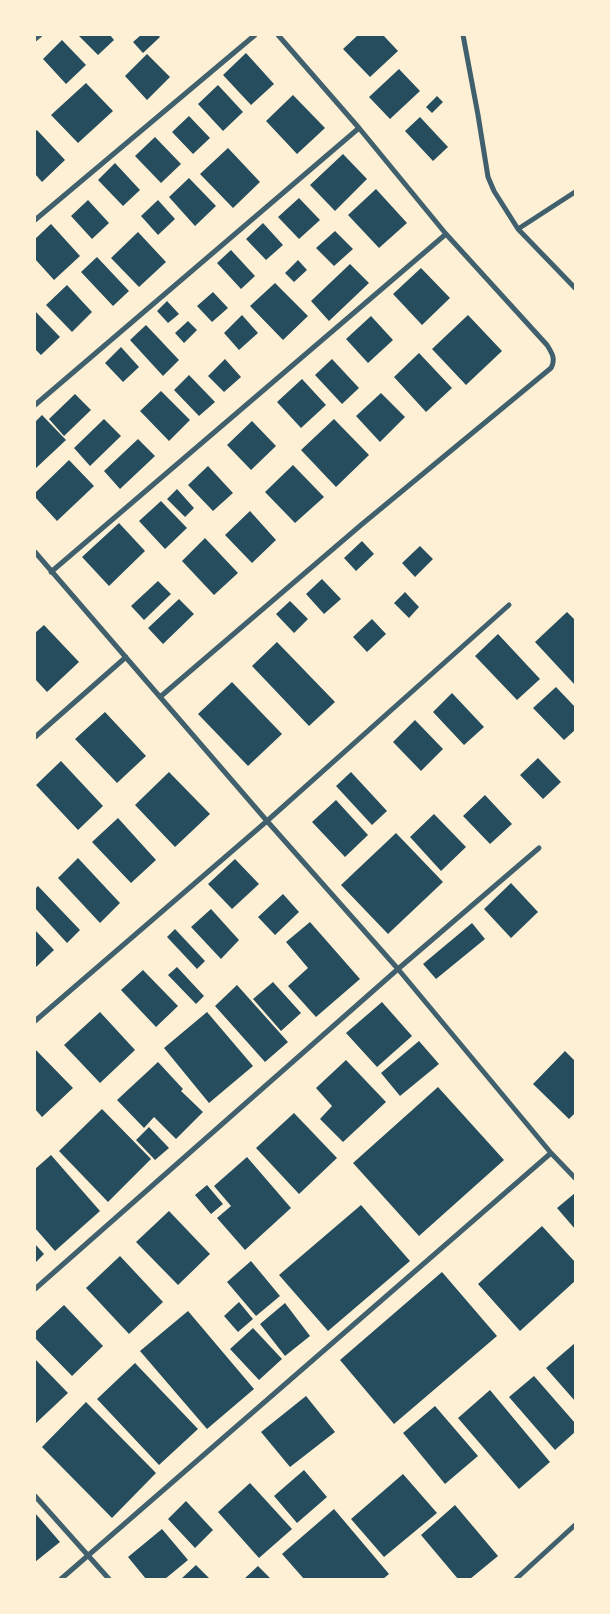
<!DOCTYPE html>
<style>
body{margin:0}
#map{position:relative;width:610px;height:1614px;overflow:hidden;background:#fdf0d5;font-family:"Alegreya Sans",sans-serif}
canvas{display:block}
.frame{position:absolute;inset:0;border:36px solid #fdf0d5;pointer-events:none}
</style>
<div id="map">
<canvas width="610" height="1614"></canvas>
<div class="frame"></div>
</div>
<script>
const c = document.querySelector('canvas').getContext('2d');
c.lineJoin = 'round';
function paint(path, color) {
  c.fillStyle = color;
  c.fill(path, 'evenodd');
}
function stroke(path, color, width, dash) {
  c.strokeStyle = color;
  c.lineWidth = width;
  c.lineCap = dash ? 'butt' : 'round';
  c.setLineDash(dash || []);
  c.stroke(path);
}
paint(new Path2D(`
 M 78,35 L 110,35 L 114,40 L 98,55 Z
 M 141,35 L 158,35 L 160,37 L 143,53 L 133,42 Z
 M 358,35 L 383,35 L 398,51 L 370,77 L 343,49 Z
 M 62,40 L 86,65 L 66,84 L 43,59 Z
 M 246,53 L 274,84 L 251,105 L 223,75 Z
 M 147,54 L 170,77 L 147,100 L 125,76 Z
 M 399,69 L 420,91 L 390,119 L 369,97 Z
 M 86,83 L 113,111 L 78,143 L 51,115 Z
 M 218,85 L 243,112 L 223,131 L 198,104 Z
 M 293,95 L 325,128 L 297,154 L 266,121 Z
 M 437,96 L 443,102 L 432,113 L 426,107 Z
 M 189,116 L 210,138 L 193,154 L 172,132 Z
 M 420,117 L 448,147 L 433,161 L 405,131 Z
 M 37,130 L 65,160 L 42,182 L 35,174 L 35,132 Z
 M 155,137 L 181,164 L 161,183 L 135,156 Z
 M 228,148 L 260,182 L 233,208 L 200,174 Z
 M 343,154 L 367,179 L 335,211 L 310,185 Z
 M 115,163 L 140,190 L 123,206 L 98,180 Z
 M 189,178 L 216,206 L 195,226 L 169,197 Z
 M 376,189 L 407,223 L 379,248 L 348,215 Z
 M 299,198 L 320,220 L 299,239 L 278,217 Z
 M 88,200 L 109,223 L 92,239 L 71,216 Z
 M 158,200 L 175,219 L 158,235 L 141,216 Z
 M 263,223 L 283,245 L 266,260 L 246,239 Z
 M 51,224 L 80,256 L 54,280 L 35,259 L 35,239 Z
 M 335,231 L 353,249 L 334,266 L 316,248 Z
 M 138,232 L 166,262 L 139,287 L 111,258 Z
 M 231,250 L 255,276 L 241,289 L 217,263 Z
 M 97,257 L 129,291 L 113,306 L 81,272 Z
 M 298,260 L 307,270 L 294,282 L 285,273 Z
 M 350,264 L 369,283 L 329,321 L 311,301 Z
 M 421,268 L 450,298 L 422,325 L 393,294 Z
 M 275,283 L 308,316 L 283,340 L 250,306 Z
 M 67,285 L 92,312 L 72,332 L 46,305 Z
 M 213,292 L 228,308 L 212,322 L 197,306 Z
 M 167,301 L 179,314 L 168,323 L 157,311 Z
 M 35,311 L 60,337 L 41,355 L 35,349 Z
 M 242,315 L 258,333 L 239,350 L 224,333 Z
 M 468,315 L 502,351 L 466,385 L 432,349 Z
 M 371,316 L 393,340 L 368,363 L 346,339 Z
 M 188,321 L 197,330 L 184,343 L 175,333 Z
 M 146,325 L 179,360 L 163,376 L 130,340 Z
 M 121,347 L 139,367 L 123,382 L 105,363 Z
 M 419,353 L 452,388 L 426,412 L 394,377 Z
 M 225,359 L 241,377 L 224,392 L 208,376 Z
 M 332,359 L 359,388 L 342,404 L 315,375 Z
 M 189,375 L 215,402 L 199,416 L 174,390 Z
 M 302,379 L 326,405 L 301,428 L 277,402 Z
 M 161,391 L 190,420 L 169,441 L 140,411 Z
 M 381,393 L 405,417 L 380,442 L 356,416 Z
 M 75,394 L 91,410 L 64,436 L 49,419 Z
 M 42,415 L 66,440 L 35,469 L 35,422 Z
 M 104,419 L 121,436 L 90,466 L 74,448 Z
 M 334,419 L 369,455 L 336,487 L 301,450 Z
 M 252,421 L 276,446 L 251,470 L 227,445 Z
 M 138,439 L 155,456 L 120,489 L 104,471 Z
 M 69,460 L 94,486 L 57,521 L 35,497 L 35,493 Z
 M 293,465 L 324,497 L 295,523 L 265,492 Z
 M 208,466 L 233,493 L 213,511 L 188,485 Z
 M 177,489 L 194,508 L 185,517 L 167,499 Z
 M 161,501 L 187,528 L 165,549 L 139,521 Z
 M 250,511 L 276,540 L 252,563 L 225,535 Z
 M 119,523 L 145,551 L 109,586 L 82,557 Z
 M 205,538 L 238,573 L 214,595 L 182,561 Z
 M 362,541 L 374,554 L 356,571 L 344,558 Z
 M 420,546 L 433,559 L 415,577 L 402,563 Z
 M 322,579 L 341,599 L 324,614 L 306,594 Z
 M 158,581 L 171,594 L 144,620 L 131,606 Z
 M 405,592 L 419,607 L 409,618 L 394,603 Z
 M 179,599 L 194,614 L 163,644 L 148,628 Z
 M 290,601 L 308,619 L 294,633 L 276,614 Z
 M 567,612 L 575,620 L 575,685 L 535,642 Z
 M 372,619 L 386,634 L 367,652 L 353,637 Z
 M 44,625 L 79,662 L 47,692 L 35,679 L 35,633 Z
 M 498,634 L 540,679 L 517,700 L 475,656 Z
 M 277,642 L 335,702 L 309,726 L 252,666 Z
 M 232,682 L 282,734 L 248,766 L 198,714 Z
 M 556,687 L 575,707 L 575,730 L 564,740 L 533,708 Z
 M 452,693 L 484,727 L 464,745 L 433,712 Z
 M 105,712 L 146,756 L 117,783 L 75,739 Z
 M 415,720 L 443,749 L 421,771 L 393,742 Z
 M 538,758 L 561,782 L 543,799 L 520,775 Z
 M 61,761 L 103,806 L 78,830 L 36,785 Z
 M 169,772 L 210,814 L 175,847 L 135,805 Z
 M 351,772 L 387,811 L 372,825 L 336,786 Z
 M 485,795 L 512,824 L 490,844 L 463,816 Z
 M 336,800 L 368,835 L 345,857 L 312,822 Z
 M 434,814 L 466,847 L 441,871 L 410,837 Z
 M 118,818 L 156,860 L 131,883 L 92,842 Z
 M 396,833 L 443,882 L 388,934 L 341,885 Z
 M 78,858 L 120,903 L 100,923 L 58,878 Z
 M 235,859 L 259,884 L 232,909 L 208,884 Z
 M 511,883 L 538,912 L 511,938 L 484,909 Z
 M 38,886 L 80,930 L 67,943 L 35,908 L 35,889 Z
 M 283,894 L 299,912 L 275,935 L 258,917 Z
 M 211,909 L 239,940 L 221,959 L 191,927 Z
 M 310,922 L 360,979 L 316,1017 L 288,986 L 308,968 L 286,942 Z
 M 472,923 L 485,939 L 436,979 L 423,964 Z
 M 175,929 L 205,961 L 197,969 L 167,937 Z
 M 35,930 L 54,950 L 35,968 Z
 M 177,967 L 204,996 L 196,1004 L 168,975 Z
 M 143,970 L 178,1006 L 156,1027 L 121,990 Z
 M 273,982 L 301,1013 L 281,1031 L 253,999 Z
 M 237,985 L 288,1042 L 265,1062 L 215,1006 Z
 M 382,1002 L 412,1036 L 377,1067 L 346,1033 Z
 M 100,1012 L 135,1050 L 100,1083 L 64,1045 Z
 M 207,1012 L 253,1066 L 209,1103 L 164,1048 Z
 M 419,1041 L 439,1064 L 400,1096 L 381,1073 Z
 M 35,1049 L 73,1088 L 42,1117 L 35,1109 Z
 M 565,1051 L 575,1061 L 575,1113 L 569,1119 L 533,1084 Z
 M 346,1060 L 386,1102 L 343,1142 L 320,1119 L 332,1106 L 316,1088 Z
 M 158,1062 L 183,1089 L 181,1091 L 203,1112 L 176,1139 L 154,1117 L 144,1128 L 117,1100 Z
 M 438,1087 L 504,1160 L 419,1236 L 353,1163 Z
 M 102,1109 L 151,1159 L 108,1202 L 59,1151 Z
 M 294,1113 L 337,1158 L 299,1194 L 256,1148 Z
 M 149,1127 L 169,1148 L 155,1160 L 136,1140 Z
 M 51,1155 L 100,1211 L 55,1251 L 35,1228 L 35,1169 Z
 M 247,1157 L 291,1208 L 245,1250 L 217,1218 L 231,1206 L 214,1186 Z
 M 207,1185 L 223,1204 L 211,1214 L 195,1195 Z
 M 575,1193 L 575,1229 L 557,1208 Z
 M 361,1205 L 410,1261 L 328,1331 L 279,1275 Z
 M 169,1211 L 210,1254 L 178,1285 L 136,1242 Z
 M 542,1226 L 575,1262 L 575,1281 L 520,1331 L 478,1284 Z
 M 35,1244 L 44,1254 L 35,1263 Z
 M 120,1256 L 163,1302 L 129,1334 L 86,1288 Z
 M 251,1261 L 280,1296 L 256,1316 L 227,1282 Z
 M 442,1272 L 497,1336 L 394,1424 L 340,1360 Z
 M 239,1302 L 253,1319 L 238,1332 L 224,1316 Z
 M 285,1303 L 310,1336 L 285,1356 L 260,1324 Z
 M 64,1305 L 103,1346 L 72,1376 L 35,1338 L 35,1332 Z
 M 188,1311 L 254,1389 L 207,1429 L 140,1351 Z
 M 253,1328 L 282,1359 L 259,1380 L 230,1349 Z
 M 575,1343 L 575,1401 L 546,1368 Z
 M 35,1359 L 68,1393 L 35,1424 Z
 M 135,1363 L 198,1429 L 159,1465 L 97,1399 Z
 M 534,1376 L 575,1423 L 575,1432 L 555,1450 L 509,1397 Z
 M 490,1390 L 550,1462 L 519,1489 L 458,1418 Z
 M 306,1396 L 335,1432 L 290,1467 L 261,1432 Z
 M 86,1402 L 156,1473 L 112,1518 L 42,1447 Z
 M 435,1406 L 478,1456 L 445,1484 L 403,1433 Z
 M 304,1470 L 327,1497 L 297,1523 L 274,1496 Z
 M 403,1474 L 437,1513 L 384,1557 L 351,1519 Z
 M 250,1483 L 292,1529 L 259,1558 L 218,1512 Z
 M 186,1501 L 213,1530 L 195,1548 L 168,1519 Z
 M 455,1505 L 498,1556 L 470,1579 L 458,1579 L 421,1535 Z
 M 334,1509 L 389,1574 L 383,1579 L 304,1579 L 282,1554 Z
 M 35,1513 L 60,1542 L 35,1562 Z
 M 162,1529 L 188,1560 L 165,1579 L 146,1579 L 128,1557 Z
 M 196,1565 L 210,1579 L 181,1579 Z
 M 258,1566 L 271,1579 L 244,1579 Z`), '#264d5e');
stroke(new Path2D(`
 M 463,35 L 478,115 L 488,177 L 494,191 L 518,229 L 575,288
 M 35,39 L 40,35
 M 35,220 L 255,35
 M 518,229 L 575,192
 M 35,405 L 359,128
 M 35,552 L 267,821 L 398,969 L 551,1153 L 575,1178
 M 51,572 L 446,234
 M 160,697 L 361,525 L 551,368 C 556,359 552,353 547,345 L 446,234 L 359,128 L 278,35
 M 35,737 L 126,657
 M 35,1021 L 267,821 L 509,605
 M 35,1289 L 398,969 L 539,848
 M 35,1496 L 109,1579
 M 61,1579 L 551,1153
 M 516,1579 L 575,1525`), '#3f606c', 5);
</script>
